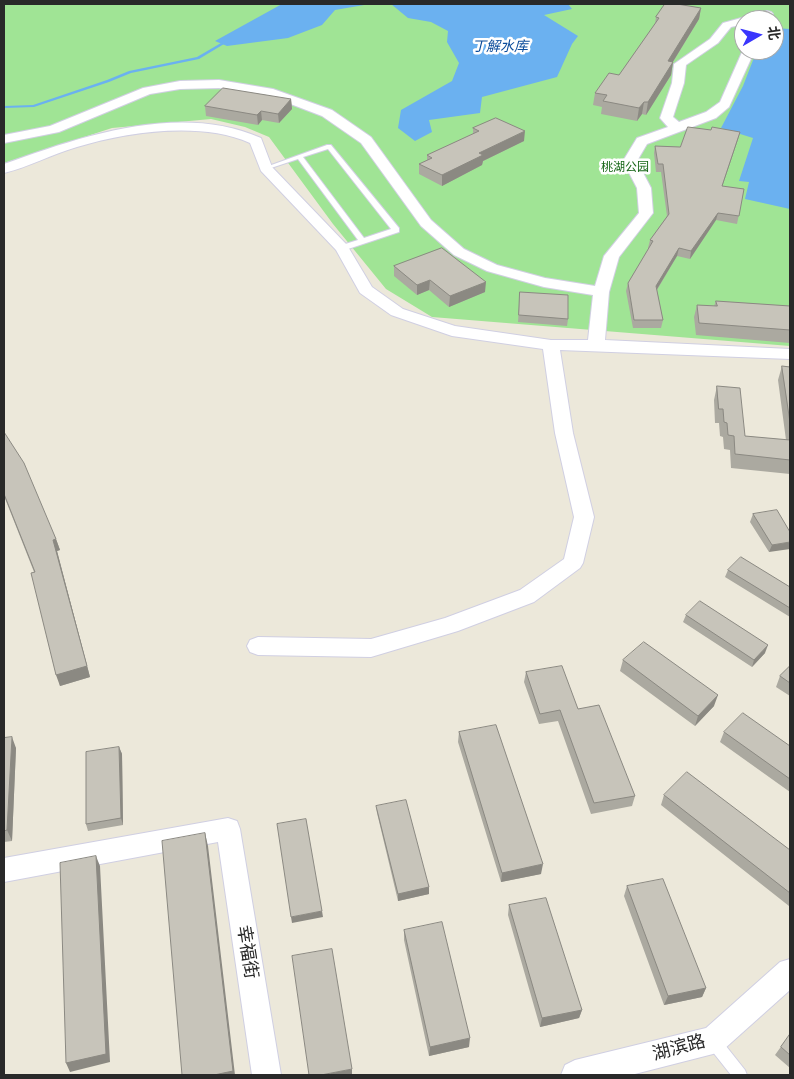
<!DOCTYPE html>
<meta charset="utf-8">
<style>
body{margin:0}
#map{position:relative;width:794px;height:1079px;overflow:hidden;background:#ece8da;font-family:Rubik,"Noto Sans SC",sans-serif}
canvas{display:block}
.frame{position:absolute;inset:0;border:5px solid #292929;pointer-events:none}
.north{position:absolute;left:734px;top:10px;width:50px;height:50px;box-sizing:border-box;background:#fff;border:1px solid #a9a9a9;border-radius:50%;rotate:82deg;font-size:14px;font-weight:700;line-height:20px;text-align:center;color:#292929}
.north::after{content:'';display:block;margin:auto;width:18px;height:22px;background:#3a36fd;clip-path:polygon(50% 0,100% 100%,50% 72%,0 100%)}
</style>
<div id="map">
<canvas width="794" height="1079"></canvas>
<div class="frame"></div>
<div class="north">北</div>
</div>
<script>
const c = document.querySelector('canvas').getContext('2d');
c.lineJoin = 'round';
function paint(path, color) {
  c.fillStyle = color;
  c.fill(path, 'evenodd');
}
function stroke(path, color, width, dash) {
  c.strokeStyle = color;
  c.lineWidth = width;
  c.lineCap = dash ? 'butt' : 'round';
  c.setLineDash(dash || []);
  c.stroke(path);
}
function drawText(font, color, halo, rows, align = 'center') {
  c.font = font + ' Rubik,"Noto Sans SC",sans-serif';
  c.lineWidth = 5;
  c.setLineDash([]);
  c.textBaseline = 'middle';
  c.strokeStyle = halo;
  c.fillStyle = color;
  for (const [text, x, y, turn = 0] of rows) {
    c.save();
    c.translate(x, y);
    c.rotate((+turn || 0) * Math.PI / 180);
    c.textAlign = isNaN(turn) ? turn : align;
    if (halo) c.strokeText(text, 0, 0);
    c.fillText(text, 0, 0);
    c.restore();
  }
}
paint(new Path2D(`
 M 4,4 L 790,4 L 790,346 L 432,317 L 386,289 L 333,224 L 269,137 L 245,127 L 211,119 L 112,128 L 4,163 ZM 744,20 L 774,20 L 774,50 L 744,50 Z`), '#a0e495');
paint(new Path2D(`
 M 282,4 L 370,4 L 335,10 L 322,25 L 288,38 L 227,46 L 215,41 Z
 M 391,4 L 568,4 L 572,9 L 544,15 L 578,36 L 572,44 L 557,77 L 482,97 L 480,113 L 429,120 L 432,132 L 415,141 L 398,128 L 401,110 L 452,81 L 459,63 L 447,42 L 448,31 L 431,22 L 408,18 Z
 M 774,28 L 790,29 L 790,209 L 745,199 L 749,182 L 739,181 L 753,138 L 721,128 L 743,86 L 757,50 L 774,50 Z`), '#6bb1f0');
paint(new Path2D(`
 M 221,43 L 224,44 L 199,59 L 131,73 L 109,82 L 34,107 L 4,108 L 4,106 L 33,105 L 107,80 L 129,71 L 197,57 Z`), '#6bb1f0');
const lane = new Path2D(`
 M 327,145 L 331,145 L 399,228 L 399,232 L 345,250 L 339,250 L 339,246 L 358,240 L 298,159 L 268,169 L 263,168 ZM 328,149 L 391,229 L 364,238 L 303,157 Z
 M 713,1034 L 718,1036 L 745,1070 L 747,1075 L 731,1075 L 708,1046 L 706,1041 L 708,1036 Z`);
const street = new Path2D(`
 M 767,11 L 771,12 L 773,14 C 765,21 754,20 744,20 L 744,24 L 731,27 L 718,43 L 686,65 L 684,83 L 673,117 L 679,122 L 706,112 L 720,102 L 743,50 L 755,50 L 729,107 L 716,118 L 647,144 L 637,161 L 651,188 L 653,213 L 619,257 L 609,292 L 605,340 L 790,349 L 790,359 L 560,350 L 573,433 L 594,517 L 583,563 L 580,568 L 534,602 L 458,631 L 371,657 L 258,655 L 250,652 L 247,646 L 250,640 L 258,637 L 371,639 L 445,618 L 520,590 L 564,559 L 574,517 L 555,433 L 543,349 L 452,336 L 391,315 L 360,293 L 336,250 L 261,171 L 250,143 C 200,121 128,132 77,147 C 52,154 29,167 4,173 L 4,164 C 82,136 180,102 261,138 L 272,167 L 347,245 L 372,287 L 403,309 L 455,326 L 551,340 L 588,340 L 593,295 L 544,287 L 487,271 L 454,255 L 421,226 L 361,143 L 322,116 L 267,95 L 219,88 L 180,89 L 150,94 L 59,132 L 4,143 L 4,135 L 50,126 L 143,88 L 180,81 L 219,80 L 273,89 L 332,110 L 371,137 L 431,220 L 464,249 L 497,265 L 545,278 L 595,286 L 604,256 L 639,213 L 637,188 L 623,161 L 637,138 L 668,127 L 660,118 L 672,83 L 674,64 L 710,39 L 723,23 Z
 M 228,818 L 237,821 L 240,829 L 281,1075 L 252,1075 L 218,842 L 4,882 L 4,858 Z
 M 790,959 L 790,990 L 723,1050 L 713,1054 L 631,1075 L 561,1075 L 565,1065 L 575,1060 L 706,1028 L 780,962 Z`);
stroke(lane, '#d0cfe2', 2);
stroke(street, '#d0cfe2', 2);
paint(lane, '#fff');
paint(street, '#fff');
paint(new Path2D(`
 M 701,8 L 699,19 L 673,62 L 671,75 L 646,115 L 642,114 L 637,121 L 601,114 L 602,107 L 593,105 L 595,93 L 619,75 L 655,24 L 656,17 Z
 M 291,99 L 292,109 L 279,123 L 262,120 L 258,125 L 206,116 L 205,106 Z
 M 473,128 L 524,141 L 483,161 L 482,165 L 442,186 L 419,174 L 419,164 L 427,160 L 427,155 L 473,134 Z
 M 711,130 L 740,132 L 738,139 L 722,186 L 744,189 L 737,224 L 716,220 L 690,259 L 677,256 L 657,290 L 663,320 L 661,328 L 633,328 L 626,291 L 628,283 L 649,248 L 648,248 L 650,240 L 667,216 L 661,172 L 656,172 L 654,153 L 655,146 L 680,147 Z
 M 394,266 L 485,292 L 449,307 L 429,290 L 417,295 L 394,276 Z
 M 520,292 L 568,319 L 567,326 L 518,322 Z
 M 716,301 L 790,306 L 790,343 L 696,335 L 694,317 L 697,305 L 714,306 Z
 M 782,366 L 790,367 L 790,474 L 731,468 L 730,450 L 724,449 L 723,437 L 720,436 L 719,423 L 715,423 L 714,400 L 717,386 L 745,436 L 786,440 L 778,380 Z
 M 4,432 L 56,539 L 60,550 L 57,551 L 90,677 L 60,686 L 34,572 L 4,496 Z
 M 753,514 L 790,532 L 769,552 L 750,522 Z
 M 728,570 L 790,587 L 790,617 L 725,577 Z
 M 686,615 L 765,653 L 752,667 L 683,622 Z
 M 623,660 L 714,706 L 695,726 L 620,671 Z
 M 790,666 L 790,696 L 776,687 L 780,676 Z
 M 526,672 L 578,709 L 635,796 L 632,806 L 591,814 L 558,721 L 539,724 L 524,682 Z
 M 459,732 L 541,874 L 501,882 L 458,742 Z
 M 724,732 L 790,746 L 790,792 L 720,742 Z
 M 4,738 L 16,748 L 12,841 L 4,842 Z
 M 119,747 L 122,754 L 123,825 L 88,831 L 86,824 Z
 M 664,795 L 790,850 L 790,904 L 789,906 L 661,805 Z
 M 376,806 L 429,887 L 429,894 L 398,901 L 377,813 Z
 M 627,886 L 706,988 L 702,997 L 664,1005 L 624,896 Z
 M 509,905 L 582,1010 L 579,1018 L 540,1027 L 508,915 Z
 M 404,930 L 469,1047 L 429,1056 L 404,940 Z
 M 790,1034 L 790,1068 L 775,1055 Z`), '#aba9a0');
paint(new Path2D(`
 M 701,8 L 699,19 L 666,73 L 668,61 Z
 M 673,62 L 671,75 L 646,115 L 648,102 Z
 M 291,99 L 292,109 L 279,123 L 278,114 Z
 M 644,102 L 642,114 L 637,121 L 639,108 Z
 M 261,111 L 262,120 L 258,125 L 257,115 Z
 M 525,131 L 524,141 L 483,161 L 482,165 L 442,186 L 442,175 L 479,153 Z
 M 740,132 L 738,139 L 720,193 L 722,186 Z
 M 718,213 L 716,220 L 690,259 L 691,251 Z
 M 679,248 L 677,256 L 654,294 L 656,286 Z
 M 430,280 L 429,290 L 417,295 L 417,285 Z
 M 486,282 L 485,292 L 449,307 L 450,296 Z
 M 56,539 L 60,550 L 57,551 L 90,677 L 60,686 L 56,675 L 53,540 Z
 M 790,542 L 790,549 L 769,552 L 772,545 Z
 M 768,645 L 765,653 L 752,667 L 754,660 Z
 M 718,695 L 714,706 L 695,726 L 698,716 Z
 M 12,737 L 16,748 L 12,841 L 7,830 Z
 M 119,747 L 122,754 L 123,825 L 121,818 Z
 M 205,833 L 208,846 L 235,1075 L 214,1075 Z
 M 96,856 L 100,866 L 110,1062 L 70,1072 L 66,1063 Z
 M 543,864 L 541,874 L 501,882 L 502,873 Z
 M 429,887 L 429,894 L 398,901 L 398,894 Z
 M 322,911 L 323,917 L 292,923 L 291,917 Z
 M 706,988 L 702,997 L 664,1005 L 668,996 Z
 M 582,1010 L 579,1018 L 540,1027 L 542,1018 Z
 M 470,1038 L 469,1047 L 429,1056 L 430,1047 Z
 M 352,1069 L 352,1075 L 321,1075 Z`), '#8b8982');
const building = new Path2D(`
 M 665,4 L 677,4 L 701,8 L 668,61 L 673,62 L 648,102 L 644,102 L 639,108 L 603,101 L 607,95 L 595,93 L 609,73 L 619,75 L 659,18 L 656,17 Z
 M 223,88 L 291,99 L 278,114 L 261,111 L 257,115 L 205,106 Z
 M 496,118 L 525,131 L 479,153 L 483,155 L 442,175 L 419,164 L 432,158 L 427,155 L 479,131 L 473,128 Z
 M 688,127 L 711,130 L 712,127 L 740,132 L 722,186 L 744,189 L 739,216 L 718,213 L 691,251 L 679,248 L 656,286 L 663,320 L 634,320 L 628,283 L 653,241 L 650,240 L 669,214 L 663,164 L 658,164 L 655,146 L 680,147 Z
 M 442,248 L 486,282 L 450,296 L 430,280 L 417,285 L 394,266 Z
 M 520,292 L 568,295 L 568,319 L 519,315 Z
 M 716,301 L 790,306 L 790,330 L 699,323 L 697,305 L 717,306 Z
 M 782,366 L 790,367 L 790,422 Z
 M 717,386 L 740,388 L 745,436 L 790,440 L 790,460 L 735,454 L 734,436 L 728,435 L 727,423 L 724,422 L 723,409 L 719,409 Z
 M 4,432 L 24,463 L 56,539 L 53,540 L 87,666 L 56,675 L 31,573 L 35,572 L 4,494 Z
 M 777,510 L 790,532 L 790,542 L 772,545 L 753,514 Z
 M 741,557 L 790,587 L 790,608 L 728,570 Z
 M 700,601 L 768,645 L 754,660 L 686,615 Z
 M 644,642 L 718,695 L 698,716 L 623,660 Z
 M 562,666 L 578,709 L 599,705 L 635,796 L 594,803 L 560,710 L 540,714 L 526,672 Z
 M 790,666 L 790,683 L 780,676 Z
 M 743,713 L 790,746 L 790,779 L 724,732 Z
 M 496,725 L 543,864 L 502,873 L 459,732 Z
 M 12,737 L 7,830 L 4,831 L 4,738 Z
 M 119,747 L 121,818 L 86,824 L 86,752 Z
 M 687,772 L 790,850 L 790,893 L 664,795 Z
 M 406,800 L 429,887 L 398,894 L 376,806 Z
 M 306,819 L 322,911 L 291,917 L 277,824 Z
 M 205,833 L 233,1071 L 214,1075 L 182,1075 L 162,841 Z
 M 96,856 L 106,1054 L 66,1063 L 60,863 Z
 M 663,879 L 706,988 L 668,996 L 627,886 Z
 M 546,898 L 582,1010 L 542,1018 L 509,905 Z
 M 442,922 L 470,1038 L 430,1047 L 404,930 Z
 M 332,949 L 352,1069 L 321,1075 L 309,1075 L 292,956 Z
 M 790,1034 L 790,1055 L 781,1047 Z`);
paint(building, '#c7c4ba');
stroke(building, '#8b8982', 1);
drawText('12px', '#186718', '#fff', [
 ["桃湖公园",625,168]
]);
drawText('italic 14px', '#0b4c9b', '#fff', [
 ["丁解水库",500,47]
]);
drawText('18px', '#292929', '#fff', [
 ["幸福街",247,952,81],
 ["湖滨路",679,1048,-15]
]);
</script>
